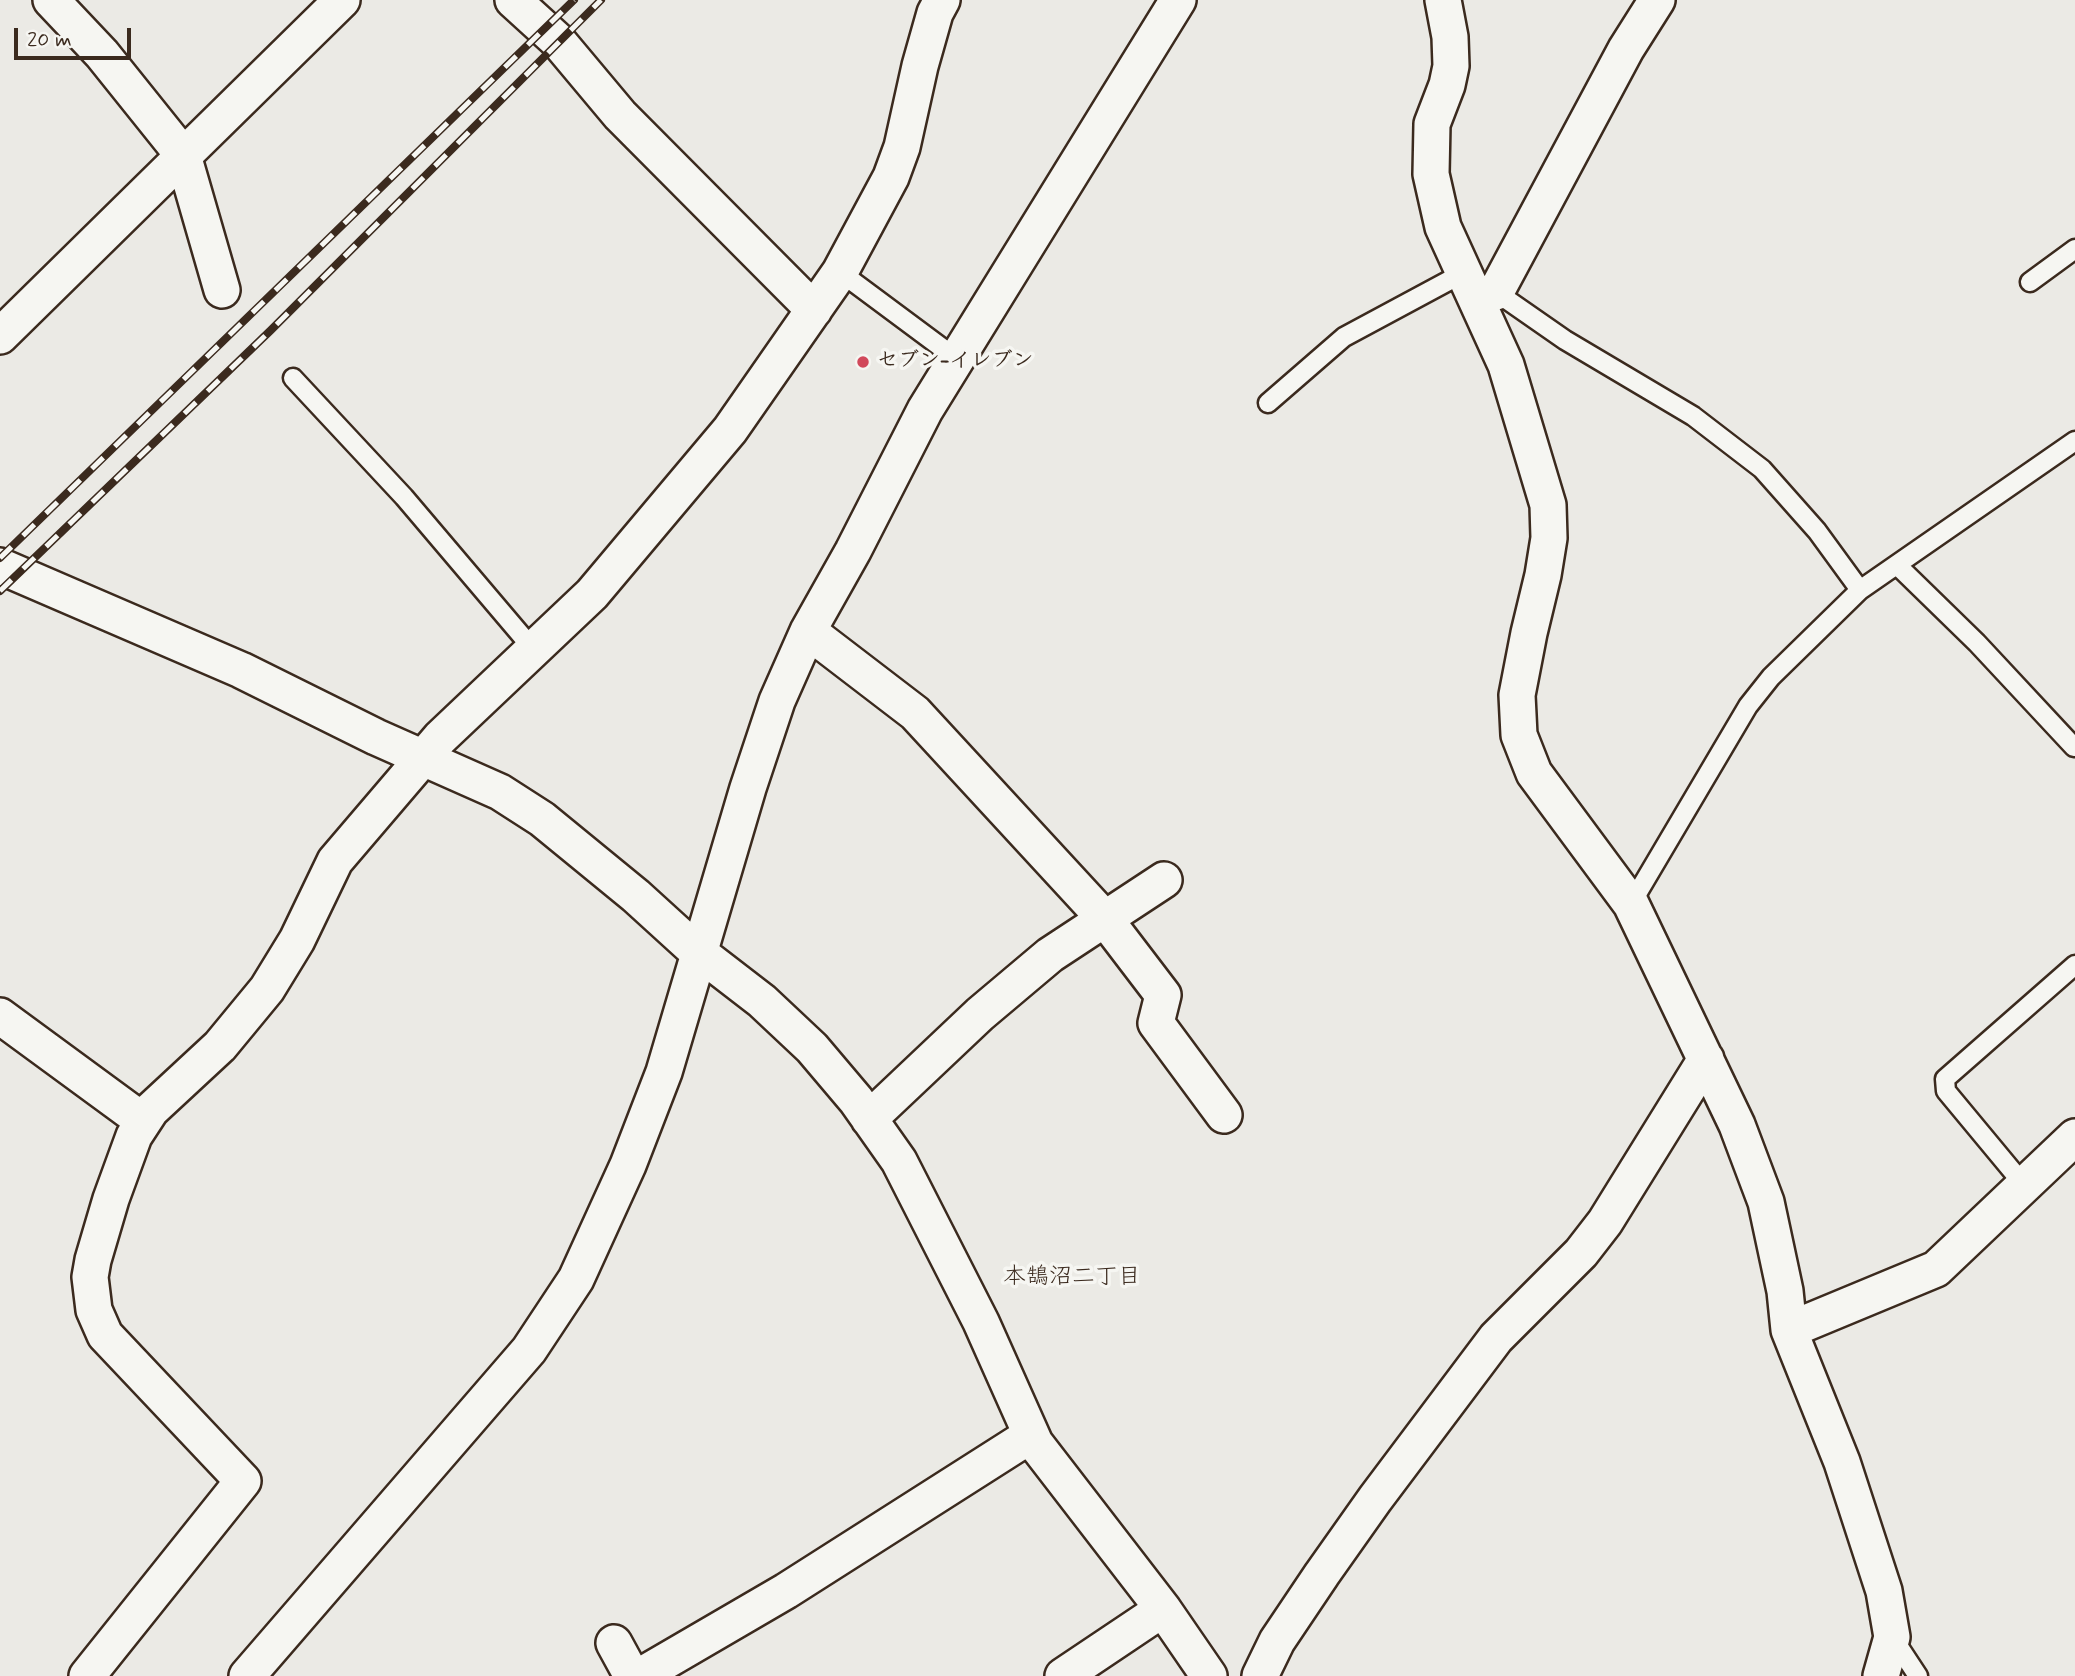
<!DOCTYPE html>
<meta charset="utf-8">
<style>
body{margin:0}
#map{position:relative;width:2075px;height:1676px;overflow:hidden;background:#ebeae5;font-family:Mynerve,sans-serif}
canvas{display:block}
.scale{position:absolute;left:14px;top:28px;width:117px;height:32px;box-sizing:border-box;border:4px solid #3b2a1e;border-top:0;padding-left:9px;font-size:21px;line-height:24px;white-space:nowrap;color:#3b2a1e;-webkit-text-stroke:5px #f6f6f2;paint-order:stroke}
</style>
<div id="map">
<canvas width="2075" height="1676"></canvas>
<div class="scale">20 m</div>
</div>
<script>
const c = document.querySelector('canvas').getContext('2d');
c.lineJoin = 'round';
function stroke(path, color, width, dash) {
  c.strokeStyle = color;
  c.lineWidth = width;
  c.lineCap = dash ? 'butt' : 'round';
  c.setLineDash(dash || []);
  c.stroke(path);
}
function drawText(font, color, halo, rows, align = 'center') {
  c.font = font + ' Mynerve,"Klee One",sans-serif';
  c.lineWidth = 7;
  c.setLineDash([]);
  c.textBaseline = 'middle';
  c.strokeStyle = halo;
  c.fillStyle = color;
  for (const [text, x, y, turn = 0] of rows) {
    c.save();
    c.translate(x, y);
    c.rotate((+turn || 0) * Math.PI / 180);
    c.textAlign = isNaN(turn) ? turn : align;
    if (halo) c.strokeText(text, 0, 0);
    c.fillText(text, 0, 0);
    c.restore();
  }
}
const service = new Path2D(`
 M 840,272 L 957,359
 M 2030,282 L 2075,249
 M 1496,292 L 1565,340 L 1693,416 L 1762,469 L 1817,531 L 1860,590
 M 293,378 L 404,497 L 533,649
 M 1268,403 L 1344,337 L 1465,272
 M 1898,566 L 1977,643 L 2074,747
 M 1631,904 L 1748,706 L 1771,677 L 1860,590 L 2075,441
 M 2024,1185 L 1946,1091 L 1945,1079 L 2075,965
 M 1893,1638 L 1918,1676`);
const minor = new Path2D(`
 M 51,0 L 102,54 L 183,155 L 222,290
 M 513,0 L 558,41 L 620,115 L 814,310
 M 1443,0 L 1450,37 L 1451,66 L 1447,85 L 1432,124 L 1431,174 L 1443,227 L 1506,365 L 1548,505 L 1549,538 L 1543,575 L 1529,633 L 1517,695 L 1519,735 L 1534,773 L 1631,904 L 1737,1125 L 1766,1202 L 1785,1291 L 1789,1330 L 1842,1462 L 1884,1591 L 1892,1637 L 1881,1676
 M 1476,297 L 1496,292 L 1626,49 L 1657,0
 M 0,336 L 342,0
 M 0,566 L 241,670 L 376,737 L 500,792 L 542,819 L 636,896 L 692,947 L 762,1001 L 812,1048 L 856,1100 L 899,1161 L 981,1322 L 1035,1443 L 1163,1609 L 1209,1676
 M 808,631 L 915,713 L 1105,919 L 1163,995 L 1156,1023 L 1224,1115
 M 0,1016 L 143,1121
 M 869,1119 L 980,1014 L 1050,955 L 1164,880
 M 1789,1330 L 1936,1269 L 2075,1137
 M 614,1643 L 632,1676
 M 87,1676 L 243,1481 L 105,1335 L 94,1310 L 90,1277 L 93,1260 L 111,1199 L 134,1136 L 151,1110 L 220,1046 L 267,989 L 297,940 L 335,861 L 440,738 L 592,594 L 730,430 L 840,272 L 891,177 L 902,147 L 920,66 L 935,13 L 942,0
 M 247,1676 L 529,1350 L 576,1279 L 628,1165 L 664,1072 L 748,788 L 777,701 L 808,631 L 853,551 L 925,410 L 1178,0
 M 640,1676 L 786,1591 L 1031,1435
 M 1063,1676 L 1163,1609
 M 1260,1676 L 1277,1641 L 1322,1574 L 1375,1499 L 1496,1338 L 1581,1253 L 1605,1222 L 1706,1059`);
stroke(service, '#3b2a1e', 23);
stroke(minor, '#3b2a1e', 40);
stroke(service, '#f6f6f2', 18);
stroke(minor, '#f6f6f2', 35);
const rail = new Path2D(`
 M 0,558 L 574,0
 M 0,591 L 270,331 L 601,0`);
stroke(rail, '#3b2a1e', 8);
stroke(rail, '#f6f6f2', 5, [16]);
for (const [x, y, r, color] of [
 [863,362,7,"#d1495b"]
]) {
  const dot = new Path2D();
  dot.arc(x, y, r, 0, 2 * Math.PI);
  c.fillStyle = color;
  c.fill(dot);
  stroke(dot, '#f6f6f2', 2.5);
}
drawText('bold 21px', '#3b2a1e', '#f6f6f2', [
 ["セブン-イレブン",877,362]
], 'left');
drawText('23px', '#3b2a1e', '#f6f6f2', [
 ["本鵠沼二丁目",1072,1278]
]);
</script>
